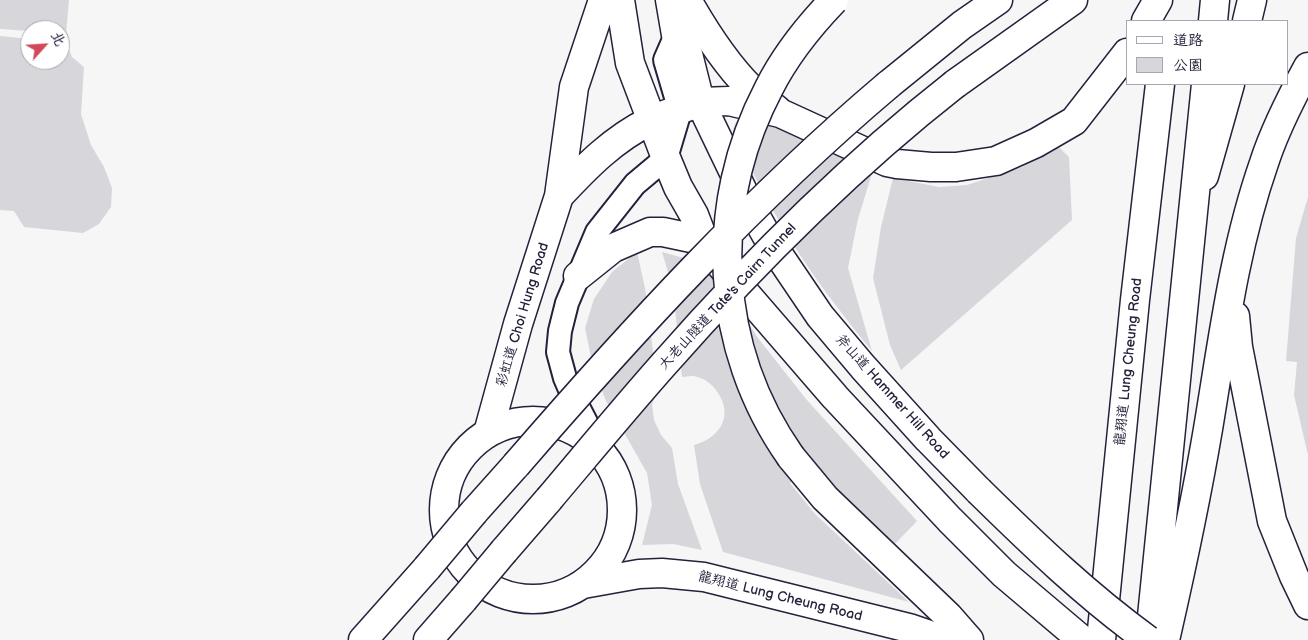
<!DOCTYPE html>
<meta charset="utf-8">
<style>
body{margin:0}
#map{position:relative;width:1308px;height:640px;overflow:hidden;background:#f6f6f7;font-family:"Balsamiq Sans","LXGW WenKai TC",sans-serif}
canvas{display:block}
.legend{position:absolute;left:1126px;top:20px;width:162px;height:65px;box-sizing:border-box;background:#fff;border:1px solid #a7a7b1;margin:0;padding:6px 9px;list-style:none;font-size:15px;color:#22223b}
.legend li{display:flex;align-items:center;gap:10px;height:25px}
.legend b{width:25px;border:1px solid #a7a7b1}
.north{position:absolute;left:20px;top:20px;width:50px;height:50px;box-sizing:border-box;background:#fff;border:1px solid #a7a7b1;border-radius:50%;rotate:64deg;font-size:14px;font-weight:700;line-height:20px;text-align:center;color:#22223b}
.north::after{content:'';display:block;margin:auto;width:18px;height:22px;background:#d1495b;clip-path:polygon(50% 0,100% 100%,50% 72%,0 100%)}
</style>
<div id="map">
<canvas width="1308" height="640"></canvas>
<ul class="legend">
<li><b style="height:6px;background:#fff"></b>道路</li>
<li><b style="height:14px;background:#d7d7db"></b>公園</li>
</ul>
<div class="north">北</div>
</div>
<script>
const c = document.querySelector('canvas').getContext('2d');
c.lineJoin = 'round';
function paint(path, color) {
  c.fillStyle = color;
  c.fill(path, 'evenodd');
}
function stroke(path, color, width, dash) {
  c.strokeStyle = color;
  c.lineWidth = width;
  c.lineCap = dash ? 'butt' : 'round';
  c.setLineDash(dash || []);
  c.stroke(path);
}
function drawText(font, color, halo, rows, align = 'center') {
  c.font = font + ' "Balsamiq Sans","LXGW WenKai TC",sans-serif';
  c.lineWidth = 4;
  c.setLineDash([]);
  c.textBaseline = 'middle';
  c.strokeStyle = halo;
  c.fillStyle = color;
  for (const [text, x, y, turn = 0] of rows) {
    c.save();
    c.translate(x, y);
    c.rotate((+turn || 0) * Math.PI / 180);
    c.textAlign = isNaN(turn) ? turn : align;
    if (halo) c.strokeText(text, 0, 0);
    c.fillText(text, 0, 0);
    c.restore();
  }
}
paint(new Path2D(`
 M 0,0 L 69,0 L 66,34 L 60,33 L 60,30 L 30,31 L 0,29 Z
 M 0,36 L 30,39 L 30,60 L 60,60 L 60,42 L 66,42 L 72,57 L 84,67 L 81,114 L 91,145 L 104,167 L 112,188 L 111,207 L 99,224 L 83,233 L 24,227 L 14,211 L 0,210 Z
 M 757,114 L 842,157 L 873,170 L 858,219 L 848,268 L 872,351 C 839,311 807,269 781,224 C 763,194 748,163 733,132 C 736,115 742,117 757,114 Z
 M 1055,143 L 1069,157 L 1072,220 L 901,370 L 890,345 L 873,278 L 881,227 L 893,178 L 939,187 L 967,185 L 1022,167 Z
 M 1308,197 L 1308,455 L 1294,395 L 1297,362 L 1286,361 L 1296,238 Z
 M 637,252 L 645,288 L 658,391 L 652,404 L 654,420 L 661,435 L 672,448 L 678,484 L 702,550 L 673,544 L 642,545 L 652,505 L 647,473 L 606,401 L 593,367 L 585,328 L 594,299 L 612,272 Z
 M 662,252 L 691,260 L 713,276 L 730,295 L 758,338 L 806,399 L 917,521 L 892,547 L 813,468 L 790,483 L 815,514 L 909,602 L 723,552 L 700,484 L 694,445 C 719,438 734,417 718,393 C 714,386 706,379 697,377 C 693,375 686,377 682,377 L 673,289 Z`), '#d7d7db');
const street = new Path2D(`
 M 604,457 L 574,399 L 565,378 L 558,352 L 560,331 L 567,303 L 597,232 L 635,184 L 666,158 L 680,111 L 665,60 L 676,35`);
const secondary = new Path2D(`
 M 620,0 L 630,63 L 666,158 L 678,187 L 694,215 L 707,249 L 835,397 L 950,520 L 1004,574 L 1082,640
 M 670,0 L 676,35 L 688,54 L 700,102 L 751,208 L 772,245 L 820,316 L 863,367 L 928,439 L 979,491
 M 1247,21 L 1252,0
 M 1204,176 L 1230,84
 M 559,196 C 586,167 613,139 650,121 C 666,113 684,109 700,102
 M 578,276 L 613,248 L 650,232 L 663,232 L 696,239 L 707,249
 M444 510a89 89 0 1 1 178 0a89 89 0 1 1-178 0Z
 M 488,433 L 518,324 L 559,196 L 574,87 L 603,0
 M 583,584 L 639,574 L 662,573 L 704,577 L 909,628 L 944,640`);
const highway = new Path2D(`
 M 687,0 C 704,30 725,63 750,88 C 759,96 768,103 777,110
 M 1146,21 L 1158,0
 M 1213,21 L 1215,0
 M 955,84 L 1073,0
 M 888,85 L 962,25 L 998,0
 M 700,102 L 729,101 L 780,113 L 887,162 L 897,164 L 931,167 L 956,167 L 996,161 L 1036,143 L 1074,121 L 1127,53
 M 1235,316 L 1238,347 L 1272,521 L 1294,576 L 1308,605
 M 791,457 L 825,498 L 948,616 L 969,640
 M 474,512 L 516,465
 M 504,551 L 549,499
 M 1150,636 L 1206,84
 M 363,640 L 427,568
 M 428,640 L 463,600
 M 1101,640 L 1135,300 L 1160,84
 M 1165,640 C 1181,570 1196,500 1208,429 C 1223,339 1234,249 1264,163 C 1275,129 1291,98 1308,67`);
stroke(street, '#22223b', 26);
stroke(secondary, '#22223b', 31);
stroke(highway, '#22223b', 31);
stroke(street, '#fff', 22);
stroke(secondary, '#fff', 28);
stroke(highway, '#fff', 28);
const secondaryBridge = new Path2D(`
 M 979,491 C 1033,544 1087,596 1148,640`);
const highwayBridge = new Path2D(`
 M 791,457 C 714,348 707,206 769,88 C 785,56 809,26 834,0
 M 516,465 C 632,331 752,200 888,85
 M 549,499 C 587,454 625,408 664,364 C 753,263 849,167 955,84
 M 427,568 L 474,512
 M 463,600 L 504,551`);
stroke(secondaryBridge, '#22223b', 31, []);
stroke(highwayBridge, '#22223b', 31, []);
stroke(secondaryBridge, '#fff', 28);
stroke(highwayBridge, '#fff', 28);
drawText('14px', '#22223b', '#fff', [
 ["大老山隧道 Tate's Cairn Tunnel",728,297,-47],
 ["彩虹道 Choi Hung Road",523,315,-73],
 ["龍翔道 Lung Cheung Road",1129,362,-84],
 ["斧山道 Hammer Hill Road",892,397,48],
 ["龍翔道 Lung Cheung Road",780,597,14]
]);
</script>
